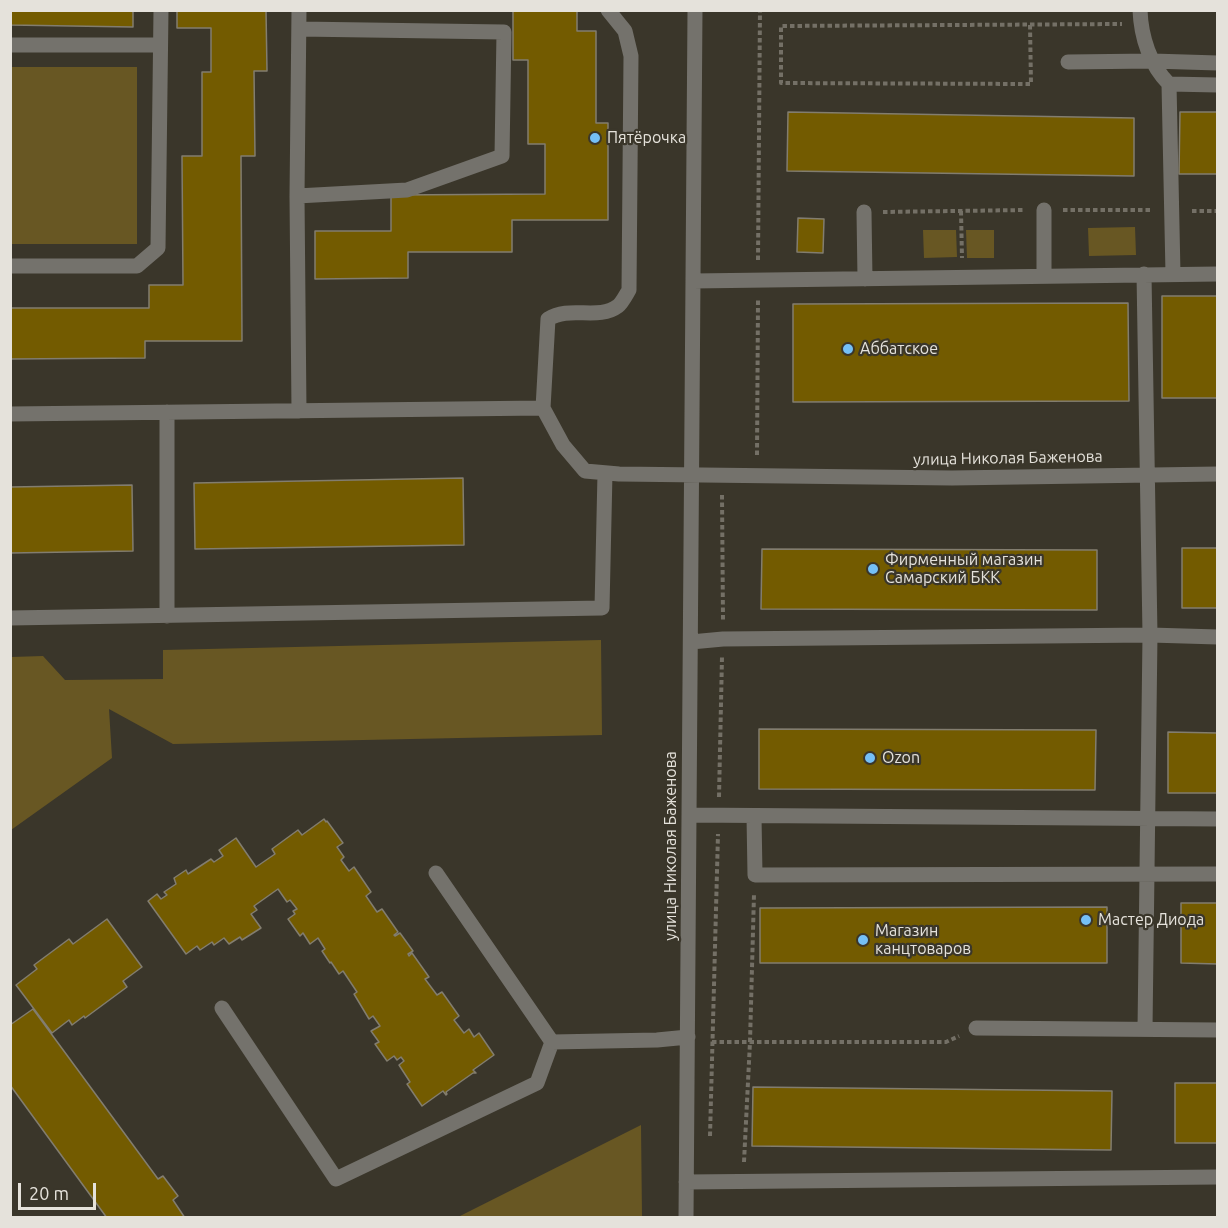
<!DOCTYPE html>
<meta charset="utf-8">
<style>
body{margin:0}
#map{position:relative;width:1228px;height:1228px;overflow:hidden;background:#3a362a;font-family:Ubuntu,sans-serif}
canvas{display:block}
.frame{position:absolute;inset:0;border:12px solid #e5e2db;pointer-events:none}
.scale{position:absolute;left:18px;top:1183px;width:78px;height:27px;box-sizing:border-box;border:3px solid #e5e2db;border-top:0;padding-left:8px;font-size:18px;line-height:21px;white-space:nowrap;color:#e5e2db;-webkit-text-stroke:4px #3a362a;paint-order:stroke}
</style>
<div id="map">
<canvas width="1228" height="1228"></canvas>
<div class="frame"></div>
<div class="scale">20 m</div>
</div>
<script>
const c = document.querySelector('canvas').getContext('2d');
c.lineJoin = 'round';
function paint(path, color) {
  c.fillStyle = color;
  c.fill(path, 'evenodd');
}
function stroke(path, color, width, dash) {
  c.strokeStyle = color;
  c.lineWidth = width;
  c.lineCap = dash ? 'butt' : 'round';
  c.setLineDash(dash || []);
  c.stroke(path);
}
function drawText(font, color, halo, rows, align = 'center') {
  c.font = font + ' Ubuntu,sans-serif';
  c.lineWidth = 4.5;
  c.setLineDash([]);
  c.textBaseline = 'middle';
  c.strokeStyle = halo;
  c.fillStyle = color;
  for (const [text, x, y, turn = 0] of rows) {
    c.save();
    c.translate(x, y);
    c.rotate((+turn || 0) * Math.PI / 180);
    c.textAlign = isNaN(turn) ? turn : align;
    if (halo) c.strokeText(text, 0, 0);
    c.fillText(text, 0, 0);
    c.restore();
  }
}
paint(new Path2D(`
 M 10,67 L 137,67 L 137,244 L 11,244 Z
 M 1135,227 L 1136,255 L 1089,256 L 1088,228 Z
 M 923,230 L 956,230 L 957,257 L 924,258 Z
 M 966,230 L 994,230 L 994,258 L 967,258 Z
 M 601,640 L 602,735 L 173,744 L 109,709 L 112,758 L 11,830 L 11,657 L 43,656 L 65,680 L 163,679 L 163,650 Z
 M 641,1125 L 642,1217 L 458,1217 Z`), '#685723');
const building = new Path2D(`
 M 10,10 L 133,10 L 133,27 L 10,25 Z
 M 177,10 L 266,10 L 267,71 L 254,71 L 255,156 L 241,156 L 242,341 L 145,341 L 145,358 L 10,359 L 10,308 L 149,308 L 149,285 L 183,285 L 182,156 L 202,156 L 202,72 L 211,72 L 211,28 L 177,28 Z
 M 513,10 L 577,10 L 577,31 L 596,31 L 596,123 L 608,123 L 608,220 L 512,220 L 512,252 L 408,252 L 408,278 L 315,279 L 315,231 L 391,231 L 391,195 L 545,194 L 545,144 L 528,144 L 528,60 L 513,60 Z
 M 788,112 L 1134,118 L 1134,176 L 787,171 Z
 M 1180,112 L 1218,112 L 1218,174 L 1179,174 Z
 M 798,218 L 824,219 L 823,253 L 797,252 Z
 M 1162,296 L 1218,296 L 1218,398 L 1162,398 Z
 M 1128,303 L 1129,401 L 793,402 L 793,304 Z
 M 463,478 L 464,545 L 195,549 L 194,483 Z
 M 132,485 L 133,551 L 10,553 L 10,487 Z
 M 1182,548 L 1218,548 L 1218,608 L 1182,608 Z
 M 762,549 L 1097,550 L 1097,610 L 761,609 Z
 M 759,729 L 1096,730 L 1095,790 L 759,789 Z
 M 1168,732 L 1218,733 L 1218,793 L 1168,793 Z
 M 324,819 L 326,822 L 327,821 L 343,843 L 337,847 L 344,857 L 341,860 L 349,871 L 354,867 L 371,892 L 366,896 L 377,912 L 382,909 L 398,932 L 394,935 L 395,936 L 400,933 L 413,951 L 408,954 L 409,956 L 412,953 L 429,977 L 425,979 L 437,995 L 442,992 L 459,1016 L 454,1020 L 464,1033 L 469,1029 L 474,1037 L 479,1033 L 494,1055 L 473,1070 L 476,1073 L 473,1073 L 446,1092 L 447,1094 L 446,1095 L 443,1091 L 422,1106 L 407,1084 L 410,1082 L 399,1065 L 404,1061 L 401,1057 L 397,1060 L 394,1056 L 387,1061 L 375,1044 L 379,1042 L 371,1031 L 380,1026 L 373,1016 L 369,1019 L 354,994 L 357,992 L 343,971 L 339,974 L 331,962 L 330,963 L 322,951 L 325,949 L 318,938 L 310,944 L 303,933 L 300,936 L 288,919 L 295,914 L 293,911 L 297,909 L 290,900 L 287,902 L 278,889 L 254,906 L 257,910 L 251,914 L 261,928 L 242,940 L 240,937 L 229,944 L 224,938 L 214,945 L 212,942 L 200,950 L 197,946 L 186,954 L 148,901 L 157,894 L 161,899 L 167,895 L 164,892 L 176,884 L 174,878 L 186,870 L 188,874 L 211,859 L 214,862 L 223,856 L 219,850 L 236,838 L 256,867 L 275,854 L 272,849 L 298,830 L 302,835 Z
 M 1181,903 L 1218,903 L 1218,964 L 1181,963 Z
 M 1107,907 L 1107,963 L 760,963 L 760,908 Z
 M 107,919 L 142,967 L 123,981 L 127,987 L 85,1018 L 84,1016 L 72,1025 L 69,1020 L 52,1033 L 16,985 L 37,969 L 34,965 L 69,939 L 73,944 Z
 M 33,1009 L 158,1179 L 163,1176 L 178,1196 L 173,1200 L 185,1218 L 107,1218 L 10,1085 L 10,1025 Z
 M 1175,1083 L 1218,1083 L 1218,1143 L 1175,1143 Z
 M 753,1087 L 1112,1091 L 1111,1150 L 752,1146 Z`);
paint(building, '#735b00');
stroke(building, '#827d6f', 1.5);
stroke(new Path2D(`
 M 1030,25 L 1031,84 L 781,83 L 781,26 L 1122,24
 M 1063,210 L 1151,210
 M 961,211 L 962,258
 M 1192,211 L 1218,211
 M 883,212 L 1025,210
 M 758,260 L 760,10
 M 757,455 L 758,300
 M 722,495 L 723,620
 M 719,797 L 722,657
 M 712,1042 L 946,1042 L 959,1036
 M 710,1136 L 718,834
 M 744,1162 L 750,1042 L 754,894`), '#747066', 4, [4.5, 3]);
stroke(new Path2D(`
 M 608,10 L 625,31 L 631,56 L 629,290 C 626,295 622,303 618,306 C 598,321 570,305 548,319 L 543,408 L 563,445 L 585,471 L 619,474 L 952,478 L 1218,474
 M 1140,10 C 1141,37 1150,65 1169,84 L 1218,85
 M 10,45 L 160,45
 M 1068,62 L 1152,61 L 1218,63
 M 1169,84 L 1173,274
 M 297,196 L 407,190 L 502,156 L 504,32 L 299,29
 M 1044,210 L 1044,276
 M 864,212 L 865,279
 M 10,266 L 137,266 L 158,248 L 161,10
 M 1144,274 L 1150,635 L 1145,1029
 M 693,281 L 1218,274
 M 299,411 L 297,196 L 299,10
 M 167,412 L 167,616
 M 10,414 L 543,408
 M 10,618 L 602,608 L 605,473
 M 691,642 L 723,639 L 1150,635 L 1218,637
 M 689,815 L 1218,819
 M 754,816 L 755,875 L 1218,874
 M 436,873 L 552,1042 L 657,1040 L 688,1037
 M 222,1008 L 336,1179 L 537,1083 L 552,1042
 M 976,1028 L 1218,1030
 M 686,1182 L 1218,1177
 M 686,1218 L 695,10`), '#74726c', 15);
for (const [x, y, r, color] of [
 [595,138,6,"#75c0f6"],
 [848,349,6,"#75c0f6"],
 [873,569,6,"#75c0f6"],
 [870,758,6,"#75c0f6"],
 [1086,920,6,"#75c0f6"],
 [863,940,6,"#75c0f6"]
]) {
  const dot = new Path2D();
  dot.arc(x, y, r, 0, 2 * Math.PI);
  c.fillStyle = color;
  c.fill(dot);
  stroke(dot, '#3a362a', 2);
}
drawText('16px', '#e5e2db', '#3a362a', [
 ["Пятёрочка",607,138],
 ["Аббатское",860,349],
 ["Фирменный магазин",885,560],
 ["Самарский БКК",885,578],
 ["Ozon",882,758],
 ["Мастер Диода",1098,920],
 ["Магазин",875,931],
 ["канцтоваров",875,949]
], 'left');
drawText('16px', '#e5e2db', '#3a362a', [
 ["улица Николая Баженова",1008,458,-1],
 ["улица Николая Баженова",671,846,-90]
]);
</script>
